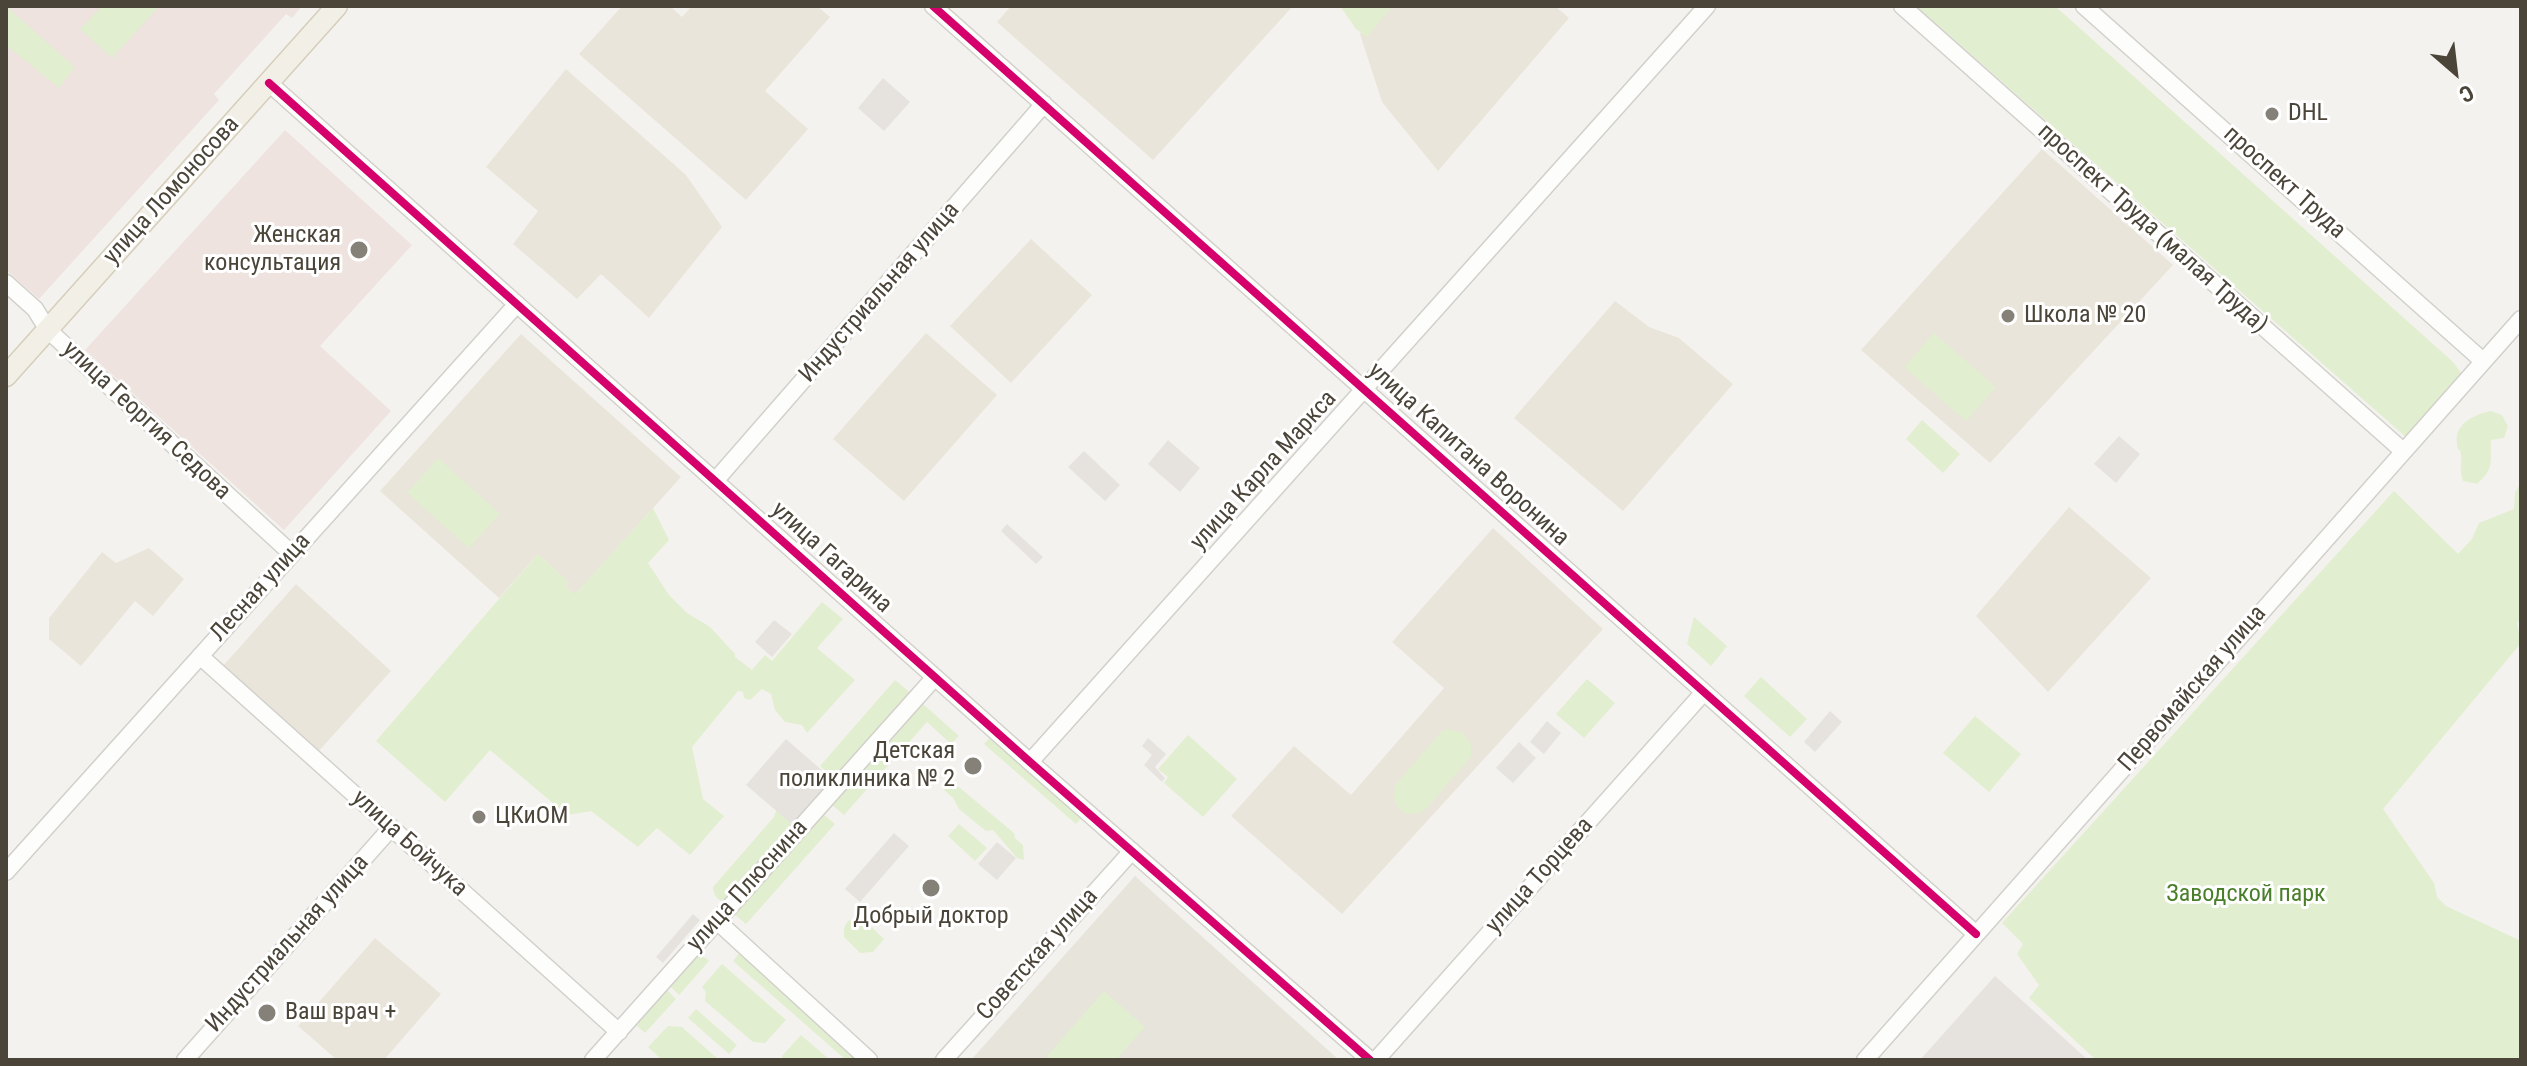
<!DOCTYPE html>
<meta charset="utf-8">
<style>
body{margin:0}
#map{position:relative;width:2527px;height:1066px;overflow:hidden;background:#f4f2ee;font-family:"Roboto Condensed",sans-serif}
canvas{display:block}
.frame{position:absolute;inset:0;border:8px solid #4b4439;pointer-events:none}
.north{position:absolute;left:2415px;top:32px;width:80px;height:80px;-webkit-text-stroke:6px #fff;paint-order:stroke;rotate:152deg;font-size:22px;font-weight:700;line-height:32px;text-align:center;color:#4b4439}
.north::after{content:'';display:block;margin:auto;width:28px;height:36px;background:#4b4439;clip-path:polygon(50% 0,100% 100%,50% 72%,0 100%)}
</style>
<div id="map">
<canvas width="2527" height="1066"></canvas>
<div class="frame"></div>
<div class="north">С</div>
</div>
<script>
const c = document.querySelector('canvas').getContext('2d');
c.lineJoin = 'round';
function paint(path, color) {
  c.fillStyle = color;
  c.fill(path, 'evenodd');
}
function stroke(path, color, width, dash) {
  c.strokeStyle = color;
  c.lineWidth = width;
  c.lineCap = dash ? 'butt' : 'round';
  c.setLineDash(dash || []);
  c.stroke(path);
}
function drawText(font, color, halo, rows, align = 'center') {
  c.font = font + ' "Roboto Condensed",sans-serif';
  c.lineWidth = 6;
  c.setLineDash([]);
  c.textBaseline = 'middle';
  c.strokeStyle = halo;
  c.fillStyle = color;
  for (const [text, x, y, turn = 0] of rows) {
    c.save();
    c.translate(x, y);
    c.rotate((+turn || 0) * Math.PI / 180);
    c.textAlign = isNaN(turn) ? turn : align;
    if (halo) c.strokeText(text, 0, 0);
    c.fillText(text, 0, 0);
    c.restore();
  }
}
paint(new Path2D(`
 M 1135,876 L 1339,1060 L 971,1060 Z`), '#e7e4dc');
paint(new Path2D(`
 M 1995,976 L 2088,1060 L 1920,1060 Z`), '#e6e2de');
paint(new Path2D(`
 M 622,6 L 670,6 L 682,17 L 692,6 L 817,6 L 830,17 L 765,91 L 808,129 L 746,200 L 579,54 Z
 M 1011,6 L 1293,6 L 1153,160 L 997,22 Z
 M 1384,6 L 1555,6 L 1569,18 L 1438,171 L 1382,102 L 1360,34 Z
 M 566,69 L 686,175 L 722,227 L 649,318 L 601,274 L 577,299 L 513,244 L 538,211 L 486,167 Z
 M 2042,149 L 2173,265 L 1990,463 L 1861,350 Z
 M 1031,239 L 1092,295 L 1011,383 L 950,326 Z
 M 1615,301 L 1649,327 L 1679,338 L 1733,384 L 1623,511 L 1514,418 Z
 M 926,333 L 997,395 L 904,501 L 833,439 Z
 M 521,334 L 681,477 L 575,595 L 565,586 L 569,583 L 538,554 L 499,598 L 380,491 Z
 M 2069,507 L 2151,578 L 2048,692 L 1976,616 Z
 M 1493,528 L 1603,629 L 1342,914 L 1231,816 L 1294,746 L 1351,795 L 1444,688 L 1392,642 Z
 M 149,548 L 184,579 L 153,616 L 135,601 L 81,666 L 49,639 L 49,618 L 102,552 L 116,563 Z
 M 296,584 L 391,671 L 317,753 L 223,666 Z
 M 375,938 L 441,994 L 384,1060 L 337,1060 L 298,1026 Z`), '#eae5da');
paint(new Path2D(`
 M 6,6 L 302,6 L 292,18 L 286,14 L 214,94 L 219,100 L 39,299 L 6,270 Z
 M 285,130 L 412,245 L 320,346 L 391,411 L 284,530 L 85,350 Z`), '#eee3df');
paint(new Path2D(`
 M 6,6 L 75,67 L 59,88 L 6,45 Z
 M 102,6 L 155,6 L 157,9 L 112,58 L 80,29 Z
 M 1340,6 L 1393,6 L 1367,37 L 1356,29 Z
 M 1916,6 L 2055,6 L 2452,361 L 2463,375 L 2407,438 Z
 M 1934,333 L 1996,387 L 1966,421 L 1904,367 Z
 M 2491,411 L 2502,415 L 2508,426 L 2504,438 L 2491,440 C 2490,462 2495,468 2477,484 L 2463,481 C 2459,469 2462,466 2461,456 C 2460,443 2458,456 2457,443 C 2454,424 2475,414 2491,411 Z
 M 1922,420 L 1960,454 L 1943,473 L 1906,439 Z
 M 438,458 L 500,514 L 469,548 L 407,493 Z
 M 2521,482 L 2521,618 L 2517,623 L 2521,643 L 2383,809 L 2434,883 L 2437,897 L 2446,906 L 2521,941 L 2521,1060 L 2096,1060 L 2029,998 L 2039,985 L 2017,954 L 2023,944 L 2002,923 L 2394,491 L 2458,554 L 2472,539 L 2479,523 L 2514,509 L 2515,493 Z
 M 653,508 L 669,540 L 648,563 L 669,595 L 687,613 L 710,627 L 735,654 L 735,657 L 752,670 L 765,655 L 772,661 L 822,602 L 843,619 L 817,648 L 855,680 L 807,733 L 802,725 L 785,722 L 775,710 L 771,694 L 762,689 L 750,700 L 744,698 L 743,692 L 738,691 L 692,747 L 703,799 L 724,816 L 690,855 L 657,828 L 638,847 L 591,811 L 567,815 L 490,750 L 445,802 L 376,741 L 538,554 L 569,582 L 566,587 L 575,594 Z
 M 1694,617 L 1727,646 L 1711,666 L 1687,644 Z
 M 1761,677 L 1807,719 L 1790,737 L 1744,696 Z
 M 1587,679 L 1615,703 L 1584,738 L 1556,714 Z
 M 895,680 L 913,695 L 837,781 L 820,766 Z
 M 922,703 L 959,736 L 951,744 L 927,722 L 844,815 L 832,805 Z
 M 1975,716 L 2021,754 L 1989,792 L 1943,753 Z
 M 1447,729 L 1464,733 L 1471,744 L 1471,757 L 1426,809 L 1419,813 L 1406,814 C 1394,807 1392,796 1396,784 L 1442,731 Z
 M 993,734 L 1082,817 L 1076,824 L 984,744 Z
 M 1188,735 L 1237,779 L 1203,817 L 1164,783 L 1168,777 L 1158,769 Z
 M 948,778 L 1014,833 L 1015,838 L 1023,845 L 1024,860 L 1017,858 L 993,830 L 986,831 L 959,809 L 953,798 L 942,788 Z
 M 787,807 L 802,821 L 724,902 C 717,900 713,894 713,887 L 774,817 L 776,811 Z
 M 823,814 L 835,824 L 746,924 L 734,914 Z
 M 959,824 L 987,848 L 975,861 L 948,836 Z
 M 859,915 L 884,939 L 873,952 L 860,953 L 844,937 C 843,924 847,920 859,915 Z
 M 698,952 L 709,961 L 679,995 L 669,985 Z
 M 740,952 L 863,1060 L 846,1060 L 733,961 Z
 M 722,964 L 786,1020 L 765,1043 L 753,1042 L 705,1001 L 706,992 L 702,987 Z
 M 666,989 L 676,999 L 645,1033 L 635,1024 Z
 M 1104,991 L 1145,1027 L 1116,1060 L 1052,1060 L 1047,1056 Z
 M 696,1009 L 737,1045 L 729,1054 L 688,1018 Z
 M 668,1026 L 682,1027 L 719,1060 L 662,1060 L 648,1047 Z
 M 801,1035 L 830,1060 L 783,1060 L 782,1056 Z`), '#e1eecf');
paint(new Path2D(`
 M 883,78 L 910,102 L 884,131 L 858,108 Z
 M 2119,436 L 2140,454 L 2116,483 L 2094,464 Z
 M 1168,440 L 1200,468 L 1180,492 L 1148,464 Z
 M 1084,451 L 1120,485 L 1105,501 L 1068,467 Z
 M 1007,524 L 1043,557 L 1036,564 L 1001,531 Z
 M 774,620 L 792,634 L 772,657 L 755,642 Z
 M 1830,711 L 1842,722 L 1815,752 L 1804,742 Z
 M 1547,721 L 1561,733 L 1544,754 L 1530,742 Z
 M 1148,738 L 1166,754 L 1155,767 L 1165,778 L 1162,782 L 1144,765 L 1152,755 L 1142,746 Z
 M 786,739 L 833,780 L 793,825 L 746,785 Z
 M 1519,742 L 1536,758 L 1513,783 L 1496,768 Z
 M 894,833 L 909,846 L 860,902 L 845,889 Z
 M 997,842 L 1016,858 L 997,880 L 978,864 Z
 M 693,914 L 700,920 L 663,963 L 656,957 Z`), '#e6e3df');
const minor = new Path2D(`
 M 933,6 L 1976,934
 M 1902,6 L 2403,451
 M 2084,6 L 2483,361
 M 269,83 L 1030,762 L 1370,1060
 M 6,283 L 35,309 L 48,330 L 292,554
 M 715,481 L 1044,104
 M 200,656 L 619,1032
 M 1030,762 L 1707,6
 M 6,872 L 517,304
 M 717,921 L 869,1060
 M 185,1060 L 391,828
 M 593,1060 L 935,677
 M 944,1060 L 1132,851
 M 1376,1060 L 1704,692
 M 1865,1060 L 2521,319`);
const major = new Path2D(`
 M 6,376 L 337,6`);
stroke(minor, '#d2d0cb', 19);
stroke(major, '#d6cebb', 23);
stroke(minor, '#fdfdfc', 16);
stroke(major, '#f2efe6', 20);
stroke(new Path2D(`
 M 933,6 L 1976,934
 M 269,83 L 1030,762 L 1370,1060`), '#d6006c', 8);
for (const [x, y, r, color] of [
 [2272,114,8,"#868178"],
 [359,250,10,"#868178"],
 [2008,316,8,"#868178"],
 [973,766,10,"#868178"],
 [479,817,8,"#868178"],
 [931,888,10,"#868178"],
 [267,1013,10,"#868178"]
]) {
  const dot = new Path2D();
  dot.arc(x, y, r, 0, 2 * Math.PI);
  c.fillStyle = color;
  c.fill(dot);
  stroke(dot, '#fff', 3);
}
drawText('24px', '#4b4439', '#fff', [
 ["DHL",2288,114],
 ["Женская",341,236,"right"],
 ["консультация",341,264,"right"],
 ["Школа № 20",2024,316],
 ["Детская",955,752,"right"],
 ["поликлиника № 2",955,780,"right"],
 ["ЦКиОМ",495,817],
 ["Добрый доктор",931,917,"center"],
 ["Ваш врач +",285,1013]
], 'left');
drawText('24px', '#4b4439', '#fff', [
 ["проспект Труда",2284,183,42],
 ["улица Ломоносова",172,191,-48],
 ["проспект Труда (малая Труда)",2152,229,42],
 ["Индустриальная улица",880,293,-49],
 ["улица Георгия Седова",146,421,43],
 ["улица Капитана Воронина",1468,455,42],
 ["улица Карла Маркса",1264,471,-48],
 ["улица Гагарина",831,558,42],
 ["Лесная улица",261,588,-48],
 ["Первомайская улица",2193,689,-49],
 ["улица Бойчука",409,844,42],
 ["улица Торцева",1540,876,-48],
 ["улица Плюснина",748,886,-48],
 ["Индустриальная улица",288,944,-48],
 ["Советская улица",1038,955,-48]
]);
drawText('24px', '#4a7f2a', '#fff', [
 ["Заводской парк",2246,895]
]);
</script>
